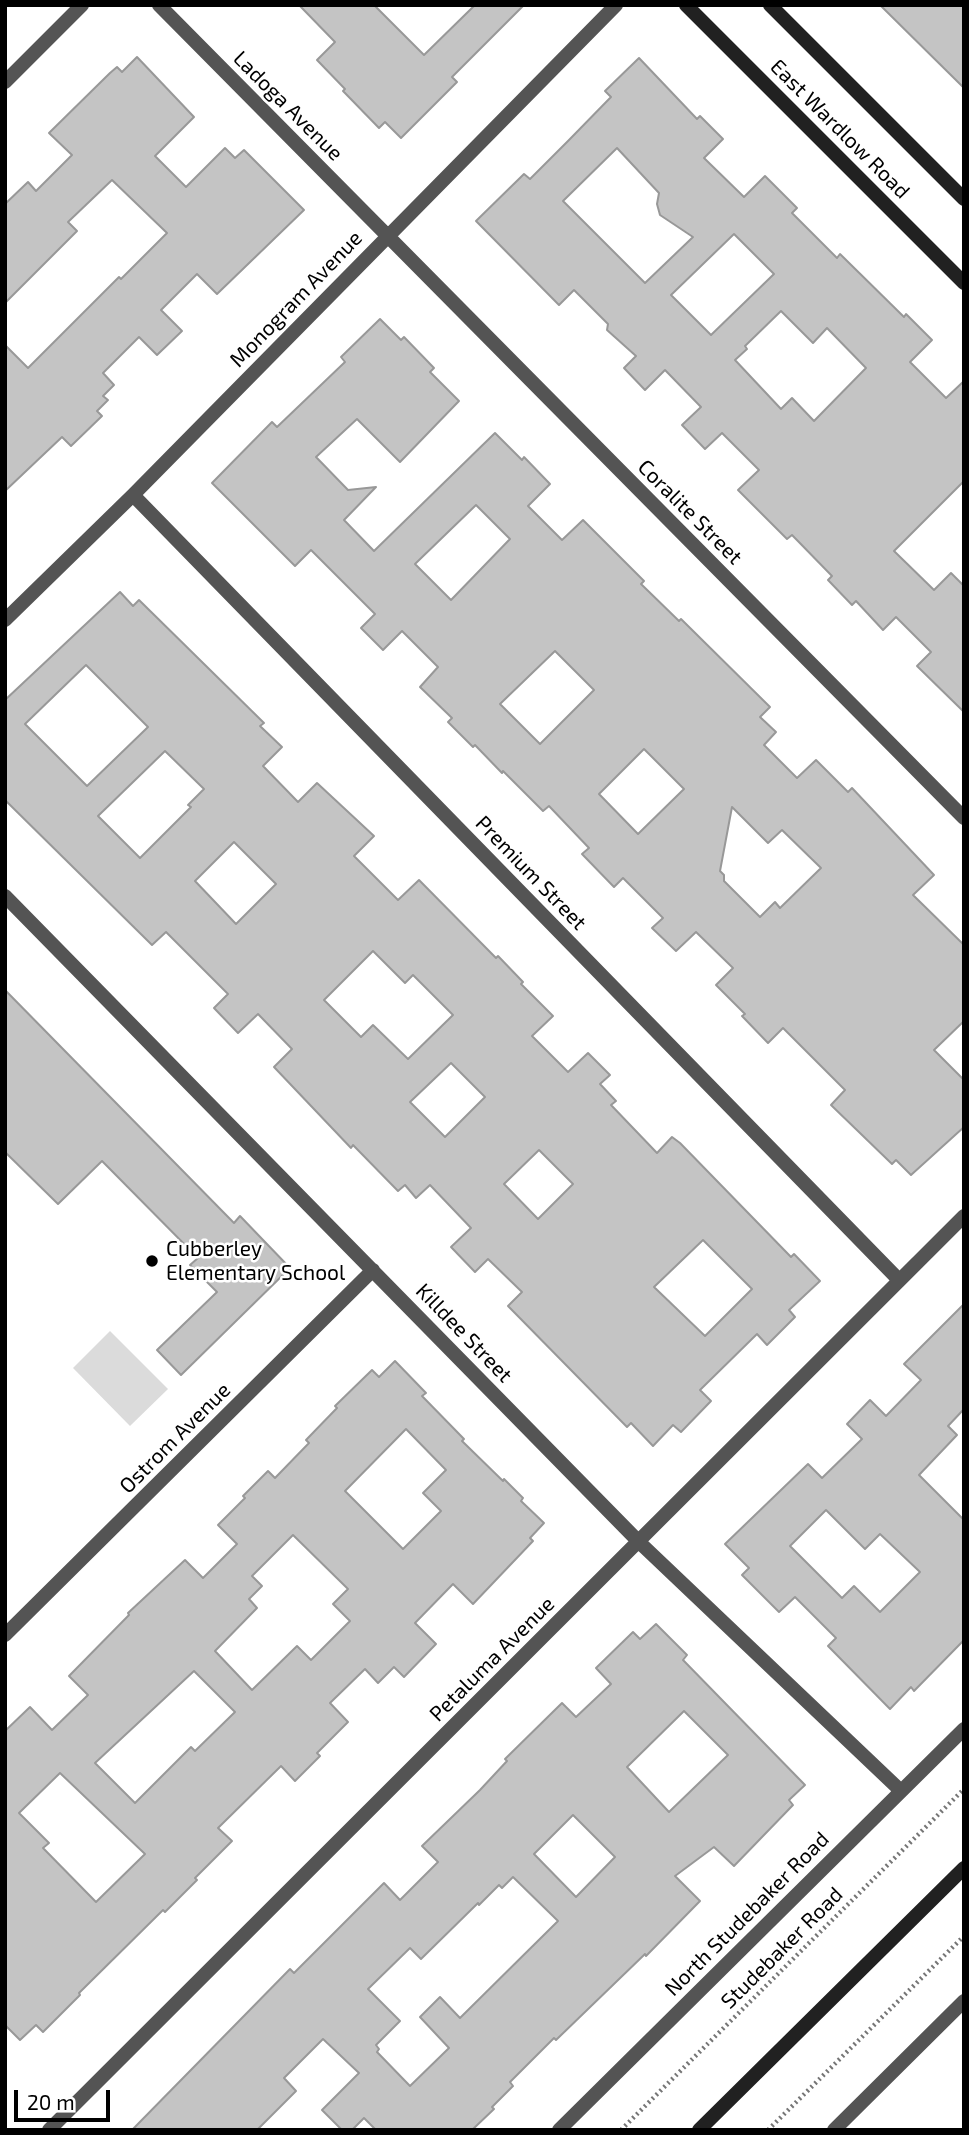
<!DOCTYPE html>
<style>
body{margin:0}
#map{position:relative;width:969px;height:2135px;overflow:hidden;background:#fff;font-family:"Exo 2",sans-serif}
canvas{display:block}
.frame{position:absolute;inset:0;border:7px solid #000;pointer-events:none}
.scale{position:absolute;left:14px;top:2090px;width:96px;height:32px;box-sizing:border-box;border:4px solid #000;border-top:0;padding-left:9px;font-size:21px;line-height:24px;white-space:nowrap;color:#000;-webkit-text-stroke:5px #fff;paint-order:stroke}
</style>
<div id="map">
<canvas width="969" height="2135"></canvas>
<div class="frame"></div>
<div class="scale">20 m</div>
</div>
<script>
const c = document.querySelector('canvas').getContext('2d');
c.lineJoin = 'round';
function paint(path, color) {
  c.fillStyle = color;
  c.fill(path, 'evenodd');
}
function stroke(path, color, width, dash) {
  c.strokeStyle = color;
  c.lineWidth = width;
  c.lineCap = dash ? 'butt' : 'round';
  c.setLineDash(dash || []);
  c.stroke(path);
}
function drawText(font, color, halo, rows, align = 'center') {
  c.font = font + ' "Exo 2",sans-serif';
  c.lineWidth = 5;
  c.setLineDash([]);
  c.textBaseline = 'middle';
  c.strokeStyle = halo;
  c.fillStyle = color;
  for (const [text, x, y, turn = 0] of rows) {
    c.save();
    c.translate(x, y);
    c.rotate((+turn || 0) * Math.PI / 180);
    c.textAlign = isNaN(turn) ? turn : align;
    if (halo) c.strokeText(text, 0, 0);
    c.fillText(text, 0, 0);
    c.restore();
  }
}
paint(new Path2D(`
 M 110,1331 L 168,1389 L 130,1426 L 73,1368 Z`), '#dbdbdb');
const building = new Path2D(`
 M 299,5 L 374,5 L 424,55 L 475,5 L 524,5 L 452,77 L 457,82 L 401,138 L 385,122 L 379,128 L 343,91 L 345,89 L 317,60 L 335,42 Z
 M 880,5 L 964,5 L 964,88 Z
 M 137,57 L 194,117 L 155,156 L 186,187 L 225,148 L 235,158 L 244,150 L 304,210 L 217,294 L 197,274 L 161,310 L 182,331 L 157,355 L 139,337 L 103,373 L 114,385 L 103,396 L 108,400 L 97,411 L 102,416 L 71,446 L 62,437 L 5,491 L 5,345 L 28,368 L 119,277 L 121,279 L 167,233 L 112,180 L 68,222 L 77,231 L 5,303 L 5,204 L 28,182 L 36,191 L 72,155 L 49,133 L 110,73 L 117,67 L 122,72 Z
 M 639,58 L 697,119 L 700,116 L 723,139 L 704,158 L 744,197 L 765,176 L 797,208 L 792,213 L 837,258 L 840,254 L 904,317 L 906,314 L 932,340 L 910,362 L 946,398 L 964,381 L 964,481 L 894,551 L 934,590 L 951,573 L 964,586 L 964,712 L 917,666 L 931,652 L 896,617 L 883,630 L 856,601 L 852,605 L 828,580 L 832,576 L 792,535 L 787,539 L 738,490 L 759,470 L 722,433 L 705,449 L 682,425 L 701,407 L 665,370 L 645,390 L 624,368 L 636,356 L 607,330 L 608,324 L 574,290 L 559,305 L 476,221 L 524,174 L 530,179 L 569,140 L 611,97 L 605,91 ZM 617,148 L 659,193 L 657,204 L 660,215 L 693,237 L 645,283 L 563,201 ZM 734,234 L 774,274 L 711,335 L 671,295 ZM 781,311 L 813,343 L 827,328 L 866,368 L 814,421 L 792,398 L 781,409 L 735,360 L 747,349 L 745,346 Z
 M 380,319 L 401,340 L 404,337 L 434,368 L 430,372 L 459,401 L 400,462 L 357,419 L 316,457 L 348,490 L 376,487 L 344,520 L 374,551 L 495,433 L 522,460 L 524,457 L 550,484 L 528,506 L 562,540 L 583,520 L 644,581 L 641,584 L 679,621 L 681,619 L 770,707 L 760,717 L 776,732 L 764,745 L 797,778 L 816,760 L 848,792 L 852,788 L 934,875 L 913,895 L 964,945 L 964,1021 L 934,1050 L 964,1080 L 964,1127 L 911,1175 L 896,1160 L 892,1164 L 831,1105 L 845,1090 L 783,1028 L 768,1043 L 742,1016 L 745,1014 L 716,985 L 733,968 L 696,932 L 676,951 L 652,928 L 663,918 L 623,878 L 614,887 L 582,854 L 589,848 L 549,806 L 543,811 L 503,771 L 502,773 L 475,745 L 473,747 L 448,722 L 452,718 L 420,687 L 438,667 L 402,631 L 383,650 L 361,628 L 375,614 L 311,550 L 295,566 L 212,483 L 272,422 L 277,427 L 345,362 L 341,357 ZM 476,505 L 510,539 L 451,600 L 415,564 ZM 555,651 L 594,690 L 540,744 L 500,704 ZM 644,749 L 684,789 L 638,834 L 599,794 ZM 732,807 L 768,843 L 782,830 L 821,868 L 780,908 L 775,902 L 760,917 L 724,881 L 724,875 L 720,871 Z
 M 120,592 L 133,606 L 139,600 L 264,723 L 260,726 L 282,747 L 263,766 L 298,802 L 317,783 L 374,836 L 354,856 L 398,900 L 419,880 L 496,958 L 498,956 L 523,982 L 521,984 L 553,1016 L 532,1036 L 568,1072 L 588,1053 L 610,1075 L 600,1084 L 616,1101 L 611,1105 L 657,1153 L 672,1137 L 680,1143 L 791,1257 L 794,1254 L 820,1281 L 789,1310 L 795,1317 L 767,1345 L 757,1334 L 700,1390 L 711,1401 L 681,1432 L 673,1425 L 653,1446 L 631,1423 L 627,1427 L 508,1306 L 522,1292 L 488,1259 L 475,1272 L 451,1247 L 471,1228 L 430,1185 L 416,1198 L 405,1185 L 398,1191 L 353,1145 L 351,1148 L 274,1067 L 292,1049 L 258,1014 L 238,1033 L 214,1008 L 228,994 L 166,932 L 152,945 L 5,800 L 5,700 ZM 86,665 L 148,727 L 87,786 L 25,724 ZM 165,751 L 204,789 L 188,805 L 191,807 L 140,858 L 98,816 ZM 234,842 L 276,884 L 236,924 L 195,881 ZM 373,951 L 405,983 L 413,975 L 453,1015 L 408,1059 L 373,1025 L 361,1037 L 324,1000 ZM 451,1063 L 485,1097 L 445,1137 L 410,1102 ZM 539,1150 L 573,1184 L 538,1219 L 504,1184 ZM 703,1240 L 752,1289 L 705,1336 L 654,1287 Z
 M 5,990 L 234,1223 L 240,1216 L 290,1268 L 181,1375 L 157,1350 L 217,1292 L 190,1265 L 198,1258 L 102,1161 L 58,1204 L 5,1152 Z
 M 964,1304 L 964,1409 L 948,1426 L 957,1435 L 919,1475 L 964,1520 L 964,1640 L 914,1691 L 911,1687 L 890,1709 L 828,1646 L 836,1638 L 795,1597 L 779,1612 L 742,1575 L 749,1568 L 725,1544 L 808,1464 L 822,1478 L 862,1439 L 847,1424 L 870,1400 L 886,1416 L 921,1380 L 904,1364 ZM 826,1510 L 865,1549 L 880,1534 L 920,1572 L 880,1612 L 854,1586 L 842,1598 L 790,1546 Z
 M 395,1361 L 426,1393 L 422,1396 L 464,1439 L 462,1441 L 503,1481 L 504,1479 L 523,1498 L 521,1501 L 544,1523 L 530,1538 L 533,1541 L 473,1604 L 453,1584 L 415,1623 L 436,1644 L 404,1677 L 394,1667 L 378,1683 L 365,1669 L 330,1703 L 348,1722 L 317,1753 L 320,1756 L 295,1781 L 281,1766 L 218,1828 L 232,1841 L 195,1878 L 197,1880 L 165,1912 L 163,1910 L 79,1993 L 80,1995 L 43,2032 L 36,2025 L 20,2040 L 5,2025 L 5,1731 L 30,1707 L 52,1730 L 88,1695 L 69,1676 L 129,1615 L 128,1613 L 185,1560 L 203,1578 L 237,1544 L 218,1525 L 245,1498 L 243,1496 L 268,1471 L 275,1478 L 309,1443 L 306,1440 L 337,1408 L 335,1406 L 372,1370 L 379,1377 ZM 406,1429 L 446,1470 L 423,1493 L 441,1511 L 403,1549 L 345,1491 ZM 293,1535 L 348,1589 L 333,1604 L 350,1621 L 311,1660 L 297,1646 L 252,1690 L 215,1651 L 257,1608 L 249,1599 L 262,1586 L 252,1576 ZM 194,1671 L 235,1712 L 195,1751 L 191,1747 L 135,1803 L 95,1763 ZM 60,1773 L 145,1854 L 96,1902 L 43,1848 L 49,1843 L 19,1813 Z
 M 656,1624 L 687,1655 L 683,1660 L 805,1785 L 789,1800 L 793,1805 L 734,1866 L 714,1847 L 675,1876 L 700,1901 L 646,1956 L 645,1954 L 556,2040 L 554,2038 L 510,2082 L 513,2086 L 492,2107 L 494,2109 L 472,2130 L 376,2130 L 364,2118 L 352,2130 L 342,2130 L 322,2110 L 359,2073 L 323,2039 L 284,2078 L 296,2091 L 257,2130 L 132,2130 L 290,1969 L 294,1973 L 384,1883 L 400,1900 L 438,1862 L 422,1846 L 480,1790 L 507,1761 L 505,1759 L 562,1703 L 576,1717 L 611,1684 L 596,1668 L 633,1632 L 640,1639 ZM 684,1711 L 728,1755 L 669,1812 L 627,1767 ZM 573,1815 L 615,1857 L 576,1897 L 534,1854 ZM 513,1877 L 558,1921 L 460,2018 L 440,1997 L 420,2017 L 449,2048 L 410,2086 L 377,2052 L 379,2049 L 376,2045 L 400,2021 L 368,1989 L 410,1948 L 421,1959 L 478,1903 L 479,1905 L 499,1885 L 502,1888 Z`);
paint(building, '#c4c4c4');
stroke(building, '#989898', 2);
stroke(new Path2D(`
 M 621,2130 L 964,1789
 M 768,2130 L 964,1936`), '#767676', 4.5, [2, 3.5]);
stroke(new Path2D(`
 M 159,5 L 964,818
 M 5,82 L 82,5
 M 133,495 L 899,1280
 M 5,620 L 133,495 L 616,5
 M 5,896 L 639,1542 L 901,1791
 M 5,1635 L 373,1270
 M 49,2130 L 964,1216
 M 559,2130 L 964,1729
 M 834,2130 L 964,2001`), '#545454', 14);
stroke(new Path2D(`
 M 686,5 L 964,283
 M 770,5 L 964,199
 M 699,2130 L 964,1868`), '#212121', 14);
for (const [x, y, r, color] of [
 [152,1261,7,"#000"]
]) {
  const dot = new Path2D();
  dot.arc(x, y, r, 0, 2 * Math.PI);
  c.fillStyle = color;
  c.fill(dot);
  stroke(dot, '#fff', 2.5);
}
drawText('21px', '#000', '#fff', [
 ["Ladoga Avenue",288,106,45],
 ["East Wardlow Road",840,129,45],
 ["Monogram Avenue",296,299,-46],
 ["Coralite Street",690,512,45],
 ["Premium Street",531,873,46],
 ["Killdee Street",464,1333,46],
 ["Ostrom Avenue",175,1438,-45],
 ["Petaluma Avenue",492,1659,-45],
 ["North Studebaker Road",747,1914,-45],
 ["Studebaker Road",782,1948,-45]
]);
drawText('21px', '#000', '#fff', [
 ["Cubberley",166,1249],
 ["Elementary School",166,1273]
], 'left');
</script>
